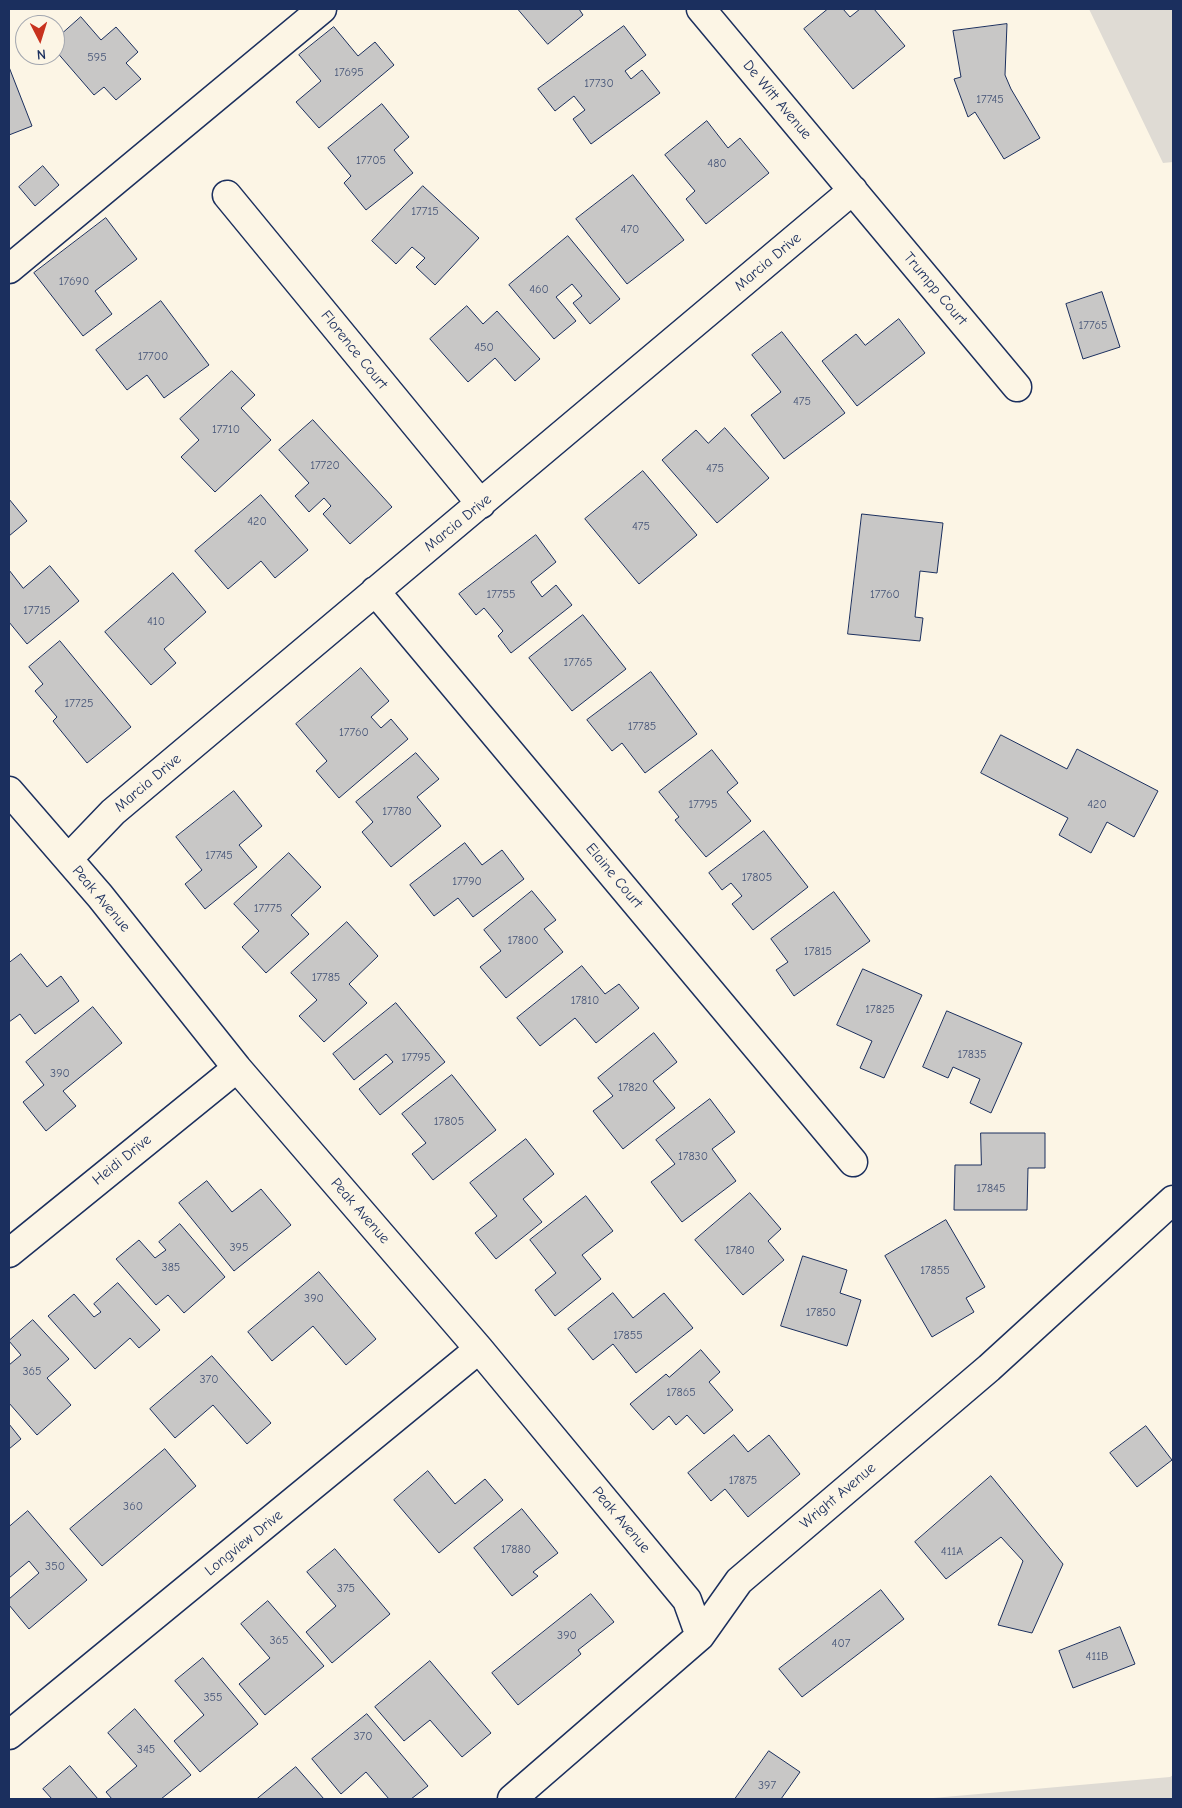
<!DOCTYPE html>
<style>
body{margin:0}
#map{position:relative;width:1182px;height:1808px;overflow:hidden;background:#fcf5e5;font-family:"Comic Neue",sans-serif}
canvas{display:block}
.frame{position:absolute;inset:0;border:10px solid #1b2f5e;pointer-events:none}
.north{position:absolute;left:15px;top:15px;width:50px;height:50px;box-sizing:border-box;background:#fcf5e5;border:1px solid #a2a6af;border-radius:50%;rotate:175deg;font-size:14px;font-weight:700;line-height:20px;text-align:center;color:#1b2f5e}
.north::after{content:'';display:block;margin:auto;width:18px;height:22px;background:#c8321e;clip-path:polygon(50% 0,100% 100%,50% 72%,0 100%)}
</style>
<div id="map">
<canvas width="1182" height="1808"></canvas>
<div class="frame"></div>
<div class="north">N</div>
</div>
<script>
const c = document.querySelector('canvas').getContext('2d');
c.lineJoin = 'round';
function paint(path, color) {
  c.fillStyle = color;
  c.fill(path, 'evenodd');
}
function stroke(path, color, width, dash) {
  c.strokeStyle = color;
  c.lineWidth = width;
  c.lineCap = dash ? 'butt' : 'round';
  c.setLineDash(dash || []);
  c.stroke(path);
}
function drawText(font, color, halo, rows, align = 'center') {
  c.font = font + ' "Comic Neue",sans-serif';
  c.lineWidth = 4;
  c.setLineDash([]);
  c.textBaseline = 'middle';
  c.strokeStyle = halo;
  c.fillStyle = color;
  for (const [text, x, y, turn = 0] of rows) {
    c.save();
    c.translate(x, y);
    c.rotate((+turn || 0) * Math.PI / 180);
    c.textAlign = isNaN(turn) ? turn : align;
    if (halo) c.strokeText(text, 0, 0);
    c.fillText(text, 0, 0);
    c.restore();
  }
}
paint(new Path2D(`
 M 1089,9 L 1173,9 L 1173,162 L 1163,163 Z
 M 1173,1775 L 1173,1799 L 922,1799 L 1170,1777 Z`), '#dfdbd4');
const building = new Path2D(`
 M 518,9 L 579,9 L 583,15 L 548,44 Z
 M 828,9 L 843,9 L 850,17 L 860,9 L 874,9 L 905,46 L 853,89 L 804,29 Z
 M 81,17 L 101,40 L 116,27 L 138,52 L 126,63 L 141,79 L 116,100 L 104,87 L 94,95 L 55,50 L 55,40 Z
 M 1007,24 L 1005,75 L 1011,89 L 1040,138 L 1004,159 L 975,112 L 968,117 L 954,79 L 961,77 L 953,31 Z
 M 624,26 L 646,55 L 625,71 L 631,79 L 642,70 L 660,93 L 591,144 L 573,119 L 585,110 L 574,96 L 555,111 L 538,89 Z
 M 334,27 L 358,56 L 375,42 L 394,65 L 319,128 L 296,102 L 321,81 L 299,55 Z
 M 9,67 L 32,126 L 9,135 Z
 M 382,104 L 409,137 L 394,150 L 413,173 L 366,210 L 344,183 L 351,176 L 328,148 Z
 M 707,121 L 728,148 L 740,138 L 769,173 L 706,224 L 686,199 L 695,191 L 665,155 Z
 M 43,166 L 59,185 L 35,206 L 19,187 Z
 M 633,175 L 684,240 L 627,284 L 576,219 Z
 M 423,186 L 479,238 L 435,285 L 416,267 L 425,258 L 412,247 L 396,264 L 372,241 Z
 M 106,218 L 137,259 L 95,291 L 112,314 L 83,336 L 34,273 Z
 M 568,236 L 620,299 L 590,324 L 573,303 L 582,296 L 572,284 L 556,297 L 576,321 L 554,339 L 509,285 Z
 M 1102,292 L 1120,347 L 1083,359 L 1066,304 Z
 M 161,301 L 209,365 L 164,398 L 147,375 L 127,390 L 96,350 Z
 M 467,306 L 483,324 L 497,311 L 540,359 L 515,381 L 495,358 L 468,382 L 430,339 Z
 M 899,319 L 925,353 L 857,406 L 822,361 L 856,334 L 865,345 Z
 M 782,332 L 845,413 L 784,459 L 751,415 L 781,392 L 752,355 Z
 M 232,371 L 255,395 L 241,408 L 271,440 L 215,492 L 181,457 L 199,440 L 180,419 Z
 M 313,420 L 392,507 L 350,544 L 323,514 L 331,506 L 324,498 L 309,512 L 295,496 L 309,483 L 279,450 Z
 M 725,428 L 769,478 L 717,523 L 662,460 L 696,430 L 708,443 Z
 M 643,471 L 697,535 L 639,584 L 585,519 Z
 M 261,495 L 308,550 L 275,578 L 261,561 L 228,589 L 195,551 Z
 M 9,499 L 27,521 L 9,536 Z
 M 862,514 L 943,523 L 937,573 L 920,571 L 915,617 L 923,618 L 920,641 L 848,634 Z
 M 536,535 L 556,562 L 531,582 L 542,597 L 556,585 L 572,605 L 511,653 L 498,636 L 503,631 L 484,608 L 476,615 L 459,594 Z
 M 50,566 L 79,601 L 27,644 L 9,622 L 9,570 L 23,588 Z
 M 173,573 L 206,612 L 164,649 L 176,663 L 151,685 L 105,632 Z
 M 583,615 L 626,669 L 572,711 L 529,658 Z
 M 60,641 L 131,727 L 87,763 L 53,721 L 57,717 L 35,691 L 43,684 L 29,667 Z
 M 361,668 L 389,701 L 371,717 L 381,728 L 391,719 L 408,739 L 339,798 L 316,771 L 327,761 L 296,724 Z
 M 651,672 L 697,734 L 645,773 L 622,743 L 612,751 L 587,720 Z
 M 1001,735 L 1067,769 L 1077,749 L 1158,791 L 1134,837 L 1107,822 L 1091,853 L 1059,835 L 1068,818 L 981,773 Z
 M 712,750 L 738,783 L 727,792 L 751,821 L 706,857 L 675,820 L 679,817 L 659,792 Z
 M 416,753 L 439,779 L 417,797 L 441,826 L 391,867 L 362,832 L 373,822 L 356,802 Z
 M 234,791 L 262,826 L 239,845 L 257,867 L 205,909 L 185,884 L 202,870 L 176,837 Z
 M 764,831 L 808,887 L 753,930 L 732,904 L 742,896 L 731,883 L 722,890 L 709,873 Z
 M 465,843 L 482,865 L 502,850 L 524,879 L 473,917 L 458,898 L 434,916 L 410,885 Z
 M 289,853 L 321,887 L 291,915 L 309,934 L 266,973 L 242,947 L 259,931 L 234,904 Z
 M 532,891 L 556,920 L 544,929 L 563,952 L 506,998 L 480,967 L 501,951 L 484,930 Z
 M 834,892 L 870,941 L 794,996 L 776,970 L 788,962 L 771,939 Z
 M 347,922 L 378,956 L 349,984 L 367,1003 L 324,1042 L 299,1016 L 317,1000 L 291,973 Z
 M 21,954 L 47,987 L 61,976 L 79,1001 L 35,1034 L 20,1014 L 9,1022 L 9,963 Z
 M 582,966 L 605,994 L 619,984 L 639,1008 L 596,1043 L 575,1018 L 540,1046 L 517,1018 Z
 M 863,969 L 922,995 L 884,1078 L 860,1068 L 872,1041 L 837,1025 Z
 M 396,1003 L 445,1062 L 380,1115 L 359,1089 L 393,1062 L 386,1054 L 354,1080 L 333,1054 Z
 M 93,1007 L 122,1043 L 63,1091 L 76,1106 L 46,1131 L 23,1102 L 44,1085 L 26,1062 Z
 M 947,1011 L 1022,1043 L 991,1113 L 970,1103 L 980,1079 L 953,1067 L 948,1078 L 923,1067 Z
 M 654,1033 L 677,1062 L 653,1081 L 675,1108 L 623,1149 L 593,1111 L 613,1096 L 598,1078 Z
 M 452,1075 L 496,1130 L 433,1180 L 412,1154 L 426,1143 L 402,1114 Z
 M 710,1099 L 735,1132 L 712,1149 L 736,1181 L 682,1222 L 651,1182 L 675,1164 L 656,1140 Z
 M 981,1133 L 1045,1133 L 1045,1168 L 1028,1168 L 1027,1210 L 954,1210 L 955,1165 L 981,1165 Z
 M 526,1139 L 554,1174 L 523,1199 L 542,1222 L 496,1259 L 475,1233 L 497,1216 L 470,1183 Z
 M 207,1181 L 232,1212 L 261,1189 L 291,1225 L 234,1271 L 179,1203 Z
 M 750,1193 L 781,1229 L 768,1241 L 784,1260 L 743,1295 L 695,1240 Z
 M 586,1196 L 613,1231 L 582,1255 L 601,1279 L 555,1316 L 535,1290 L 556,1273 L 530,1240 Z
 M 946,1220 L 985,1287 L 966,1298 L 974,1312 L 932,1337 L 885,1256 Z
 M 180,1224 L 225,1277 L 184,1313 L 168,1295 L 156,1305 L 116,1259 L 139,1240 L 155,1258 L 166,1250 L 159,1242 Z
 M 803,1256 L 847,1270 L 840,1293 L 861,1300 L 847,1346 L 781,1326 Z
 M 319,1272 L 376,1339 L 346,1365 L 313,1326 L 272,1361 L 248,1332 Z
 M 118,1283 L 160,1330 L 139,1348 L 130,1338 L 95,1369 L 48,1316 L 74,1294 L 94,1317 L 101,1312 L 94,1304 Z
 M 613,1293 L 633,1318 L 664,1293 L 693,1328 L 636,1373 L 613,1344 L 593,1360 L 568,1329 Z
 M 33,1320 L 69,1359 L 47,1378 L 71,1405 L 37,1435 L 9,1403 L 9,1365 L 21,1355 L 9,1341 Z
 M 701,1350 L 720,1372 L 709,1382 L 733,1410 L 704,1434 L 687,1415 L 676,1425 L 669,1416 L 653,1430 L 630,1404 L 666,1374 L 669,1377 Z
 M 212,1356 L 271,1423 L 247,1444 L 213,1405 L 175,1438 L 150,1409 Z
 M 9,1424 L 21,1439 L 9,1449 Z
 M 1146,1426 L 1172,1460 L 1137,1487 L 1110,1453 Z
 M 734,1435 L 748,1452 L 769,1435 L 800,1474 L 748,1517 L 725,1489 L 711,1501 L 688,1473 Z
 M 165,1449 L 196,1486 L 102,1566 L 70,1529 Z
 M 428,1471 L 455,1504 L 485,1479 L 503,1500 L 439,1553 L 394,1500 Z
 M 991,1476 L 1063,1564 L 1032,1633 L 998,1625 L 1023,1561 L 1001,1537 L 946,1579 L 915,1542 Z
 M 522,1509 L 558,1553 L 533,1572 L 538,1576 L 512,1596 L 474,1548 Z
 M 28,1511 L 87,1580 L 29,1629 L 9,1605 L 9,1599 L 39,1573 L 29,1561 L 9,1578 L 9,1527 Z
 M 335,1549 L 390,1614 L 332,1663 L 306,1632 L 336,1606 L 307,1572 Z
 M 881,1590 L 904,1619 L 802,1697 L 779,1669 Z
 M 591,1594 L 614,1622 L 578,1650 L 581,1654 L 518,1705 L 492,1673 Z
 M 268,1601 L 324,1666 L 265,1715 L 239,1684 L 270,1658 L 241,1624 Z
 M 1120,1627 L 1135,1664 L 1073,1688 L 1059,1651 Z
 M 203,1658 L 258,1724 L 200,1772 L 174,1741 L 204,1715 L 175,1681 Z
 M 430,1661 L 491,1733 L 462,1757 L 430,1720 L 404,1741 L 375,1707 Z
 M 135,1709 L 191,1775 L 161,1799 L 112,1799 L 106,1792 L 137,1766 L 108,1733 Z
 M 367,1714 L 428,1786 L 411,1799 L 389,1799 L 366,1772 L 341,1794 L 312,1759 Z
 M 769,1751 L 800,1772 L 781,1799 L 735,1799 Z
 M 70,1766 L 98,1799 L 52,1799 L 43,1789 Z
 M 296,1767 L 324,1799 L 257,1799 Z`);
paint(building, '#c8c7c6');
stroke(building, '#1b2f5e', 1);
const minor = new Path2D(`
 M 701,9 L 1017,387
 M 227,195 L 481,504
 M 9,269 L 322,9
 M 375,591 L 853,1162
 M 9,791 L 100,896 L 237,1068 L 479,1349 L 687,1600 L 700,1636
 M 68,859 L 113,812 L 853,190
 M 9,1253 L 237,1068
 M 9,1735 L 479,1349
 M 512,1799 L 700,1636 L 739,1581 L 989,1368 L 1173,1200`);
stroke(minor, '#1b2f5e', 31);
stroke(minor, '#fcf5e5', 28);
drawText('12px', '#465578', null, [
 ["595",97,58],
 ["17695",349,73],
 ["17730",599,84],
 ["17745",990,100],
 ["17705",371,161],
 ["480",717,164],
 ["17715",425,212],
 ["470",630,230],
 ["17690",74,282],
 ["460",539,290],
 ["17765",1093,326],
 ["450",484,348],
 ["17700",153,357],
 ["475",802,402],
 ["17710",226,430],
 ["17720",325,466],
 ["475",715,469],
 ["420",257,522],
 ["475",641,527],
 ["17755",501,595],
 ["17760",885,595],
 ["17715",37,611],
 ["410",156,622],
 ["17765",578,663],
 ["17725",79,704],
 ["17785",642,727],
 ["17760",354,733],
 ["17795",703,805],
 ["420",1097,805],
 ["17780",397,812],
 ["17745",219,856],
 ["17805",757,878],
 ["17790",467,882],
 ["17775",268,909],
 ["17800",523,941],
 ["17815",818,952],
 ["17785",326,978],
 ["17810",585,1001],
 ["17825",880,1010],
 ["17835",972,1055],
 ["17795",416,1058],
 ["390",60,1074],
 ["17820",633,1088],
 ["17805",449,1122],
 ["17830",693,1157],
 ["17845",991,1189],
 ["395",239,1248],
 ["17840",740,1251],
 ["385",171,1268],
 ["17855",935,1271],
 ["390",314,1299],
 ["17850",821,1313],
 ["17855",628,1336],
 ["365",32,1372],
 ["370",209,1380],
 ["17865",681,1393],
 ["17875",743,1481],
 ["360",133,1507],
 ["17880",516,1550],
 ["411A",952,1552],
 ["350",55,1567],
 ["375",346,1589],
 ["390",567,1636],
 ["365",279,1641],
 ["407",841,1644],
 ["411B",1097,1657],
 ["355",213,1698],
 ["370",363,1737],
 ["345",146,1750],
 ["397",767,1786]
]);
drawText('15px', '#1b2f5e', '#fcf5e5', [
 ["De Witt Avenue",777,100,50],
 ["Marcia Drive",768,262,-40],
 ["Trumpp Court",935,289,50],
 ["Florence Court",354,350,51],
 ["Marcia Drive",458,523,-39],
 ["Marcia Drive",148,783,-40],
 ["Elaine Court",614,876,50],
 ["Peak Avenue",101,899,50],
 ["Heidi Drive",122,1160,-39],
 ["Peak Avenue",360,1211,49],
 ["Wright Avenue",838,1496,-40],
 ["Peak Avenue",621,1520,50],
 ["Longview Drive",244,1543,-39]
]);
</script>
